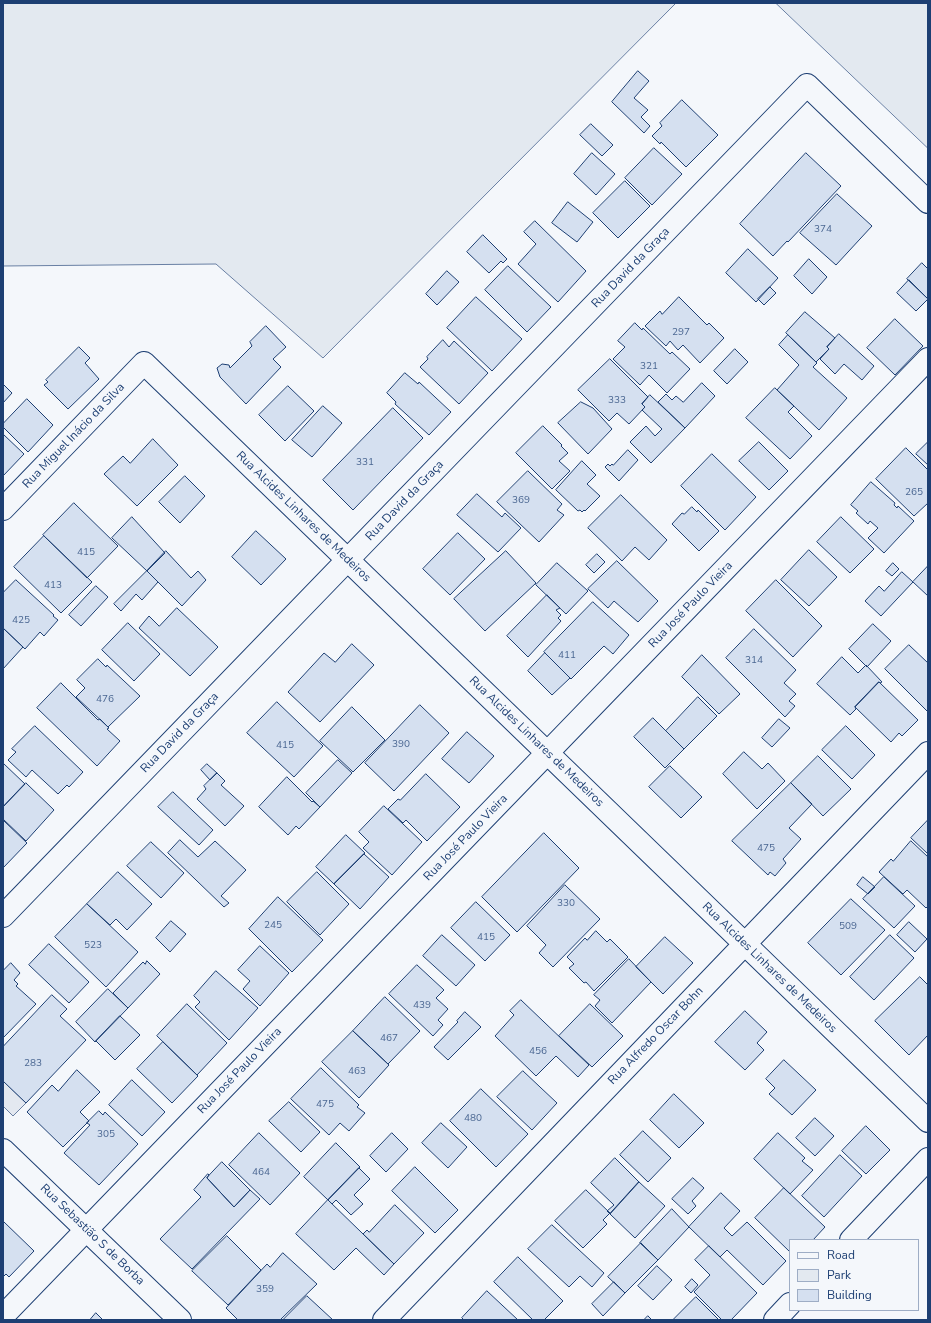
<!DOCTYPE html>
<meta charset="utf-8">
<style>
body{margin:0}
#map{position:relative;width:931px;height:1323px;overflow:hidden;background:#f4f7fb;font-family:"Nunito Sans",sans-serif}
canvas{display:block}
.frame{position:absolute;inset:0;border:4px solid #1d3f73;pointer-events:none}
.legend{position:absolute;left:789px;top:1239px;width:130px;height:72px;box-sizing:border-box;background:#f4f7fb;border:1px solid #9eadc5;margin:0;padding:5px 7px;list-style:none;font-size:12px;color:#1d3f73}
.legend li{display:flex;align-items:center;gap:8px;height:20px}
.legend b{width:20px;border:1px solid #9eadc5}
</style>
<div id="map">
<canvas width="931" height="1323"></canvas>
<div class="frame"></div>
<ul class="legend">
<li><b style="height:5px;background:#f4f7fb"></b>Road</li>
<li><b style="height:11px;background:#e3e9f0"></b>Park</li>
<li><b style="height:11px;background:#d5e0f0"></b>Building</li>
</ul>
</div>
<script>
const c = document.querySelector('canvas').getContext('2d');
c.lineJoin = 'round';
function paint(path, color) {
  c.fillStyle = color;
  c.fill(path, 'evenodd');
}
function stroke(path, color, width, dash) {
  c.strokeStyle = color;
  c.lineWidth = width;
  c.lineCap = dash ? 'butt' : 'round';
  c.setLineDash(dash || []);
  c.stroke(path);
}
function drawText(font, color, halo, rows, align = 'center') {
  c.font = font + ' "Nunito Sans",sans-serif';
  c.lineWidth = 3;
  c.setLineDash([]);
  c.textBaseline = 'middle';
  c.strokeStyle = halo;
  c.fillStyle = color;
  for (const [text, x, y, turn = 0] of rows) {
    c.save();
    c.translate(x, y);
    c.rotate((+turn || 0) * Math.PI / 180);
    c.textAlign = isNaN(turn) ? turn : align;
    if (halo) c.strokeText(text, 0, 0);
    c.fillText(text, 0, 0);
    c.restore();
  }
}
const green = new Path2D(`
 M 3,3 L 676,3 L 323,358 L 216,264 L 3,266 Z
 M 776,3 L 928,3 L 928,148 Z`);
paint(green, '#e3e9f0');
stroke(green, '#687fa3', 1);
const parking = new Path2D(`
 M 3,1081 L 26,1103 L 13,1116 L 3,1106 Z`);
paint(parking, '#e3e8f0');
stroke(parking, '#687fa3', 1);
const building = new Path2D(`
 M 638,71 L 649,81 L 634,98 L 648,110 L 641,117 L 650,126 L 644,133 L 612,102 Z
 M 682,100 L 718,135 L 686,167 L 661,142 L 660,144 L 652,136 L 662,126 L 660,123 Z
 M 591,124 L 613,145 L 602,156 L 580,135 Z
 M 654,148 L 682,174 L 652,205 L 625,178 Z
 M 592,153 L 615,174 L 596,195 L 574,174 Z
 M 806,153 L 841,186 L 788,242 L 787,241 L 773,256 L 740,224 Z
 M 625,181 L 650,206 L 618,238 L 593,213 Z
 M 837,194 L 872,226 L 836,265 L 800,233 Z
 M 568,202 L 593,222 L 577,242 L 552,223 Z
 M 535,221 L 586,271 L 558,302 L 518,264 L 536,244 L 524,232 Z
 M 483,235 L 507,259 L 503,263 L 501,261 L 489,273 L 467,252 Z
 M 748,249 L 778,278 L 756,302 L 726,273 Z
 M 809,259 L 827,277 L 812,294 L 794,276 Z
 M 922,263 L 928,269 L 928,299 L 907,279 Z
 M 508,266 L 551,307 L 527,332 L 485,290 Z
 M 447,271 L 459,282 L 437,305 L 426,294 Z
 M 909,280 L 928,299 L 916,311 L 897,293 Z
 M 770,287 L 776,293 L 764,305 L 758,299 Z
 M 476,297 L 522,339 L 492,371 L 447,328 Z
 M 679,297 L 707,325 L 709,323 L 724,338 L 700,363 L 683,345 L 678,350 L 670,341 L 666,346 L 645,326 L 660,311 L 662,314 Z
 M 805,312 L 835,338 L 827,347 L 829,349 L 816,362 L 786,333 Z
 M 895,319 L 923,346 L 895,375 L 867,348 Z
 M 635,323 L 642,330 L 643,328 L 670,354 L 672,352 L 690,369 L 667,393 L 649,375 L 640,385 L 613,359 L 625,347 L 618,341 Z
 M 266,326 L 286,347 L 273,359 L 281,367 L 246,404 L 220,377 L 217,368 L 222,364 L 229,365 L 230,368 L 252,346 L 250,342 Z
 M 839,334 L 874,366 L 862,380 L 844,364 L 835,374 L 820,359 L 829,349 L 827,347 Z
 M 788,335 L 816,362 L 817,363 L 813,367 L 847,398 L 819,430 L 777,390 L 799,365 L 779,345 Z
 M 443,340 L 449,347 L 454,341 L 488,373 L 459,404 L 420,367 L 428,359 L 427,357 Z
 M 79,347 L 90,358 L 85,363 L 99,379 L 68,409 L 44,385 L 48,382 L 46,380 Z
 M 735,349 L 748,362 L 727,384 L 714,371 Z
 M 610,359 L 648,397 L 642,404 L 645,407 L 629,424 L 617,413 L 609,421 L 578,390 Z
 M 405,373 L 418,384 L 419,382 L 451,412 L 429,435 L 395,404 L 396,402 L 387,393 Z
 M 702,383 L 715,396 L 685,428 L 658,402 L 666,394 L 672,400 L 676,396 L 683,402 Z
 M 3,384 L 12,393 L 3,403 Z
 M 288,386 L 314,411 L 285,441 L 259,415 Z
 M 775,388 L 794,406 L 788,412 L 812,436 L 790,459 L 746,418 Z
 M 650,395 L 685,428 L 651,463 L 630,442 L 646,426 L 655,436 L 662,429 L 642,410 L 645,407 L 642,404 Z
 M 27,399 L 53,425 L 28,452 L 3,427 L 3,424 Z
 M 581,402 L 593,408 L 612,429 L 588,454 L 558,423 Z
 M 323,406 L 342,423 L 312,457 L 292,440 Z
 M 393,408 L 423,438 L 353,510 L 323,480 Z
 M 543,426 L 562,445 L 561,446 L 568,453 L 559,461 L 570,471 L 552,489 L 516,453 Z
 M 3,434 L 24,454 L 3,476 Z
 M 153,439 L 178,465 L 137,506 L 104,474 L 123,456 L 130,463 Z
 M 759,442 L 788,471 L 769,490 L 739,461 Z
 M 928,442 L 928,465 L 916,454 Z
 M 906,448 L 928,470 L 928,503 L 914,516 L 876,479 Z
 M 628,450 L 638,460 L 619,481 L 605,467 L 608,464 L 610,466 L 612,464 L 613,465 Z
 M 712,454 L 756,497 L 725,530 L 681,486 Z
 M 582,461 L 596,475 L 587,484 L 600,496 L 585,511 L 584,510 L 582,512 L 580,510 L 578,511 L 556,490 Z
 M 528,471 L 562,504 L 557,510 L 564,515 L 539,542 L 497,502 Z
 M 185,476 L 205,496 L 180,523 L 159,502 Z
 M 871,482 L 895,503 L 894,505 L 897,508 L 898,506 L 914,521 L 884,553 L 868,538 L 878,528 L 870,521 L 868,524 L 856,513 L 858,511 L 851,505 Z
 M 477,494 L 502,517 L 505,513 L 521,528 L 498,552 L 457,515 Z
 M 621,495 L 667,540 L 649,560 L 635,547 L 622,561 L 588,528 Z
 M 74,503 L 118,546 L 87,578 L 43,535 Z
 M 692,507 L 697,512 L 698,510 L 719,531 L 699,551 L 672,524 L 682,513 L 684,514 Z
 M 132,517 L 165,553 L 147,571 L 112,538 Z
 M 841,517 L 874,549 L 850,573 L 817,542 Z
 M 256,531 L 286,559 L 261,585 L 232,557 Z
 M 458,533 L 485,559 L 450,595 L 423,569 Z
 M 44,536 L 92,582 L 61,613 L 14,567 Z
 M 809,550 L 837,577 L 809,606 L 781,580 Z
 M 166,551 L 191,578 L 198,571 L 206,580 L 182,606 L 147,571 Z
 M 506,551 L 536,583 L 485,631 L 454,599 Z
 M 597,554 L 605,562 L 594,573 L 586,565 Z
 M 617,561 L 658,601 L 638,622 L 614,601 L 608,608 L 588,589 Z
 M 557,563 L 588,591 L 566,614 L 536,585 Z
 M 893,563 L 899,569 L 892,576 L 886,571 Z
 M 928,566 L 928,596 L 913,582 Z
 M 147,571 L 158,582 L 142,600 L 136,594 L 121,611 L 114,604 Z
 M 902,572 L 913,582 L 881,616 L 865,601 L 879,586 L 884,591 Z
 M 16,580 L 54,615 L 53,616 L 58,620 L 44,636 L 40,632 L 25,649 L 3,628 L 3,593 Z
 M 776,580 L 822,626 L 793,657 L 746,611 Z
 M 96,586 L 108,597 L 81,626 L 69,615 Z
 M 547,595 L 560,608 L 556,610 L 561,615 L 558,618 L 561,621 L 528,657 L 507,636 Z
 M 593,602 L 629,635 L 613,654 L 604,646 L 571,679 L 544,652 Z
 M 177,608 L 218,647 L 190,676 L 139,628 L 149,616 L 159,626 Z
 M 128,623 L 160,654 L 134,681 L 102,650 Z
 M 873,624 L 891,641 L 867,667 L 849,649 Z
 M 3,628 L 23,647 L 3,669 Z
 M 754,629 L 796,670 L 784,683 L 796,694 L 789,701 L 795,706 L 785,717 L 726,658 Z
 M 352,644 L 374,665 L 320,722 L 288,692 L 324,653 L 335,662 Z
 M 909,645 L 928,663 L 928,710 L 927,711 L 885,669 Z
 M 545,653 L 570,678 L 552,695 L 528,671 Z
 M 702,655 L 740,694 L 719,714 L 682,677 Z
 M 842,657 L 858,673 L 866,665 L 882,682 L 880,683 L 879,682 L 855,707 L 856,709 L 850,715 L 817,684 Z
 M 98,659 L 106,667 L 107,665 L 140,696 L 108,727 L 76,697 L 85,688 L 77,680 Z
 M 879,682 L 918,720 L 902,736 L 899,733 L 891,742 L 855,707 Z
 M 61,683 L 98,720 L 100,719 L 109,728 L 107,729 L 120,741 L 97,766 L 37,708 Z
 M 698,697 L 717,716 L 684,749 L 666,731 Z
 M 277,702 L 323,746 L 294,777 L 247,733 Z
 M 420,705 L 449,733 L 394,791 L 365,763 Z
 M 352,707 L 385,740 L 353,772 L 320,741 Z
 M 653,718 L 684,749 L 665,768 L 634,737 Z
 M 779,719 L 790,728 L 772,747 L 762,738 Z
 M 35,726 L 83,772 L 69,787 L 67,785 L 58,794 L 32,770 L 26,777 L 8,760 L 16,752 L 12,749 Z
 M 846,726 L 875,755 L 852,779 L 822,750 Z
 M 467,732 L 494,756 L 469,783 L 442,759 Z
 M 744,752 L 762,769 L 768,763 L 785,781 L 757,809 L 723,774 Z
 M 818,756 L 851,789 L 823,816 L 791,783 Z
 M 338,760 L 352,773 L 320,807 L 306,793 Z
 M 3,763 L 25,784 L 3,807 Z
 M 207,764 L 217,773 L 210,780 L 201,770 Z
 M 670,766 L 702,797 L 681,818 L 649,787 Z
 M 217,773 L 225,781 L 221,785 L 244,806 L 225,826 L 197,799 L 206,789 L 204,786 Z
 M 426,774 L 460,807 L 427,841 L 406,820 L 403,823 L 388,809 L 398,799 L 400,800 Z
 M 287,777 L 312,802 L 313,801 L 320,807 L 299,829 L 296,826 L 288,835 L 259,807 Z
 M 26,783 L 54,810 L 26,841 L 3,819 L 3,807 Z
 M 791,783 L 812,804 L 789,828 L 801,839 L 783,859 L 786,863 L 775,876 L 770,872 L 768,875 L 732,841 Z
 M 173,792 L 213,830 L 199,845 L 158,807 Z
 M 384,806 L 422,842 L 392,875 L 363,848 L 369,842 L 359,832 Z
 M 3,820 L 27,843 L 3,868 Z
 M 928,820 L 928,854 L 911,838 Z
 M 544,833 L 579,868 L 517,932 L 482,897 Z
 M 346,835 L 365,853 L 334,884 L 316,867 Z
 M 180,840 L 198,857 L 215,841 L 246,870 L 221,896 L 229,903 L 224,907 L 168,853 Z
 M 911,841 L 928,857 L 928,906 L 926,908 L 907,890 L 903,894 L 879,872 L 891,859 L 893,861 Z
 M 151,842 L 184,873 L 161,898 L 127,866 Z
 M 364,854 L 389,877 L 360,909 L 334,884 Z
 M 118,872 L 152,904 L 127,930 L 116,919 L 110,925 L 87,904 Z
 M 317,872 L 349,904 L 320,935 L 287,902 Z
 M 863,877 L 875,887 L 868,894 L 857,885 Z
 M 884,877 L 915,906 L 894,928 L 863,899 Z
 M 565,885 L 600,919 L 553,967 L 539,953 L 546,945 L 527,926 Z
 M 278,897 L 323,940 L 292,972 L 249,929 Z
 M 851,899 L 885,930 L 841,975 L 808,943 Z
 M 476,902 L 510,935 L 485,961 L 451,928 Z
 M 87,904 L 138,952 L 106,987 L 55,937 Z
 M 171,921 L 186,934 L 170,952 L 156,938 Z
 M 909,922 L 927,939 L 915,952 L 897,935 Z
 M 596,931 L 607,942 L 610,939 L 628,957 L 594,991 L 586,982 L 584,983 L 569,968 L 574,964 L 567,957 L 585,938 L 587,940 Z
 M 442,935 L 475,965 L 456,986 L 423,956 Z
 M 890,935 L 914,958 L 874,1000 L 850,977 Z
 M 665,937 L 693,963 L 663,994 L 636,967 Z
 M 49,944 L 89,982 L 69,1003 L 29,965 Z
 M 260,946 L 289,973 L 260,1006 L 243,989 L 250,981 L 238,970 Z
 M 629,959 L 651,982 L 612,1023 L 595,1006 L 600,1000 L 594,995 Z
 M 147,961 L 160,974 L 128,1008 L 113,993 L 143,962 L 145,964 Z
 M 11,963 L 20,973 L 14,980 L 18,984 L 16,986 L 36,1004 L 3,1038 L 3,971 Z
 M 417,965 L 444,990 L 436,998 L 448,1009 L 438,1020 L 443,1025 L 433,1036 L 389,994 Z
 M 216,971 L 258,1008 L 229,1040 L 195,1007 L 200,1002 L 194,996 Z
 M 920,977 L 928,985 L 928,1035 L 909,1055 L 875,1021 Z
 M 108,989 L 128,1008 L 95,1042 L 76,1022 Z
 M 52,995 L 67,1009 L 60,1016 L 86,1040 L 26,1103 L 3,1081 L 3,1047 Z
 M 385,997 L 420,1031 L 388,1064 L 353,1031 Z
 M 521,1000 L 589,1065 L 578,1077 L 556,1056 L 536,1076 L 495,1036 L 514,1015 L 510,1011 Z
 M 187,1004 L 227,1043 L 197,1075 L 157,1036 Z
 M 590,1004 L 623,1036 L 592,1067 L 559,1036 Z
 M 745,1011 L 767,1032 L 757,1043 L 764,1050 L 745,1070 L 715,1042 Z
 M 465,1012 L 481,1027 L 448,1060 L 434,1047 L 458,1022 L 457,1021 Z
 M 120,1016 L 140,1035 L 115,1060 L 96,1041 Z
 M 353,1031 L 389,1065 L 359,1098 L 322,1062 Z
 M 163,1042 L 198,1076 L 172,1103 L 137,1069 Z
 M 784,1060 L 816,1090 L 792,1115 L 769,1094 L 775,1088 L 766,1079 Z
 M 321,1068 L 359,1105 L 357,1107 L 365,1113 L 349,1131 L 340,1123 L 329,1135 L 291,1099 Z
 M 77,1070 L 100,1092 L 80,1112 L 89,1121 L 63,1147 L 27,1112 L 52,1085 L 58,1091 Z
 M 523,1071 L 557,1103 L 532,1130 L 497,1097 Z
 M 132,1080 L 165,1112 L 142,1136 L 109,1105 Z
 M 481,1089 L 528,1134 L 496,1167 L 450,1121 Z
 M 674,1094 L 704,1123 L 679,1148 L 650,1120 Z
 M 289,1102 L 320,1132 L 301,1152 L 269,1121 Z
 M 99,1111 L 103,1115 L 105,1112 L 138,1144 L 99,1185 L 64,1153 L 90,1125 L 87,1123 Z
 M 815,1118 L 834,1136 L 815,1156 L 796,1138 Z
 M 441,1123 L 467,1147 L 448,1168 L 422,1143 Z
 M 866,1126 L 890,1150 L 866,1174 L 842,1151 Z
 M 643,1131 L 671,1158 L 648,1182 L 620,1155 Z
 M 259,1133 L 300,1173 L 270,1205 L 229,1165 Z
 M 392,1133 L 408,1149 L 386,1172 L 370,1156 Z
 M 778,1133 L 805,1158 L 802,1161 L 813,1170 L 790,1194 L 754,1159 Z
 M 336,1143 L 360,1167 L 328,1200 L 304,1177 Z
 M 840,1155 L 862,1176 L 824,1217 L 802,1196 Z
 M 615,1158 L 639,1182 L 610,1214 L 607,1211 L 614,1205 L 591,1183 Z
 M 222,1162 L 250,1190 L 234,1207 L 207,1178 Z
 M 415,1167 L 458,1210 L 435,1233 L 392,1191 Z
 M 359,1168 L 370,1179 L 354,1195 L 363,1204 L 351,1215 L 336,1200 L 332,1204 L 328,1200 Z
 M 208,1174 L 209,1175 L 207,1178 L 234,1207 L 250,1190 L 260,1199 L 192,1269 L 160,1239 L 201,1197 L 194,1190 Z
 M 693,1178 L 704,1188 L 692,1201 L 696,1206 L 688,1214 L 672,1199 Z
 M 639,1182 L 665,1206 L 635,1238 L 610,1214 Z
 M 784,1188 L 825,1227 L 813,1240 L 790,1240 L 790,1252 L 755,1218 Z
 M 586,1190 L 610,1213 L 603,1220 L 607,1224 L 583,1248 L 555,1221 Z
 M 721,1193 L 740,1211 L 724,1228 L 732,1236 L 747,1222 L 786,1261 L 763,1285 L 727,1250 L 720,1257 L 689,1227 Z
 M 328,1200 L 394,1264 L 384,1275 L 356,1248 L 334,1270 L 296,1234 Z
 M 395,1205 L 424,1233 L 394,1264 L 363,1234 L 367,1230 L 369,1232 Z
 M 672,1209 L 689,1227 L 658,1260 L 640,1243 Z
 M 3,1221 L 34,1251 L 9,1277 L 6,1274 L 3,1277 Z
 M 552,1225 L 604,1273 L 592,1287 L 580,1276 L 569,1287 L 528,1249 Z
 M 227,1236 L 261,1270 L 228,1305 L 192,1271 Z
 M 641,1243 L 658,1260 L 625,1293 L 608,1277 Z
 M 709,1246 L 757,1293 L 731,1320 L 722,1320 L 694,1292 L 710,1275 L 695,1260 Z
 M 283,1253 L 317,1284 L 280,1320 L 238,1320 L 226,1308 L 267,1264 L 270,1267 Z
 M 518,1257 L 563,1301 L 544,1320 L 533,1320 L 494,1282 Z
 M 657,1266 L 672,1280 L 653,1300 L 638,1286 Z
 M 692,1279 L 698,1285 L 691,1293 L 685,1287 Z
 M 614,1282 L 625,1293 L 603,1316 L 592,1304 Z
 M 487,1291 L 518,1320 L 464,1320 L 462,1318 Z
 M 307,1296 L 333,1320 L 283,1320 Z
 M 696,1297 L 719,1320 L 673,1320 Z
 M 96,1313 L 103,1320 L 90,1320 Z
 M 648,1316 L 652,1320 L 644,1320 Z`);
paint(building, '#d5e0f0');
stroke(building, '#1d3f73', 1);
const minor = new Path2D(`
 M 3,509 L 144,363 L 928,1121
 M 3,916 L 807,85 L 928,202
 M 851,1240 L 928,1159
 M 3,1316 L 928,359
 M 384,1320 L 928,753
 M 775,1320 L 790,1304`);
const tertiary = new Path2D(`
 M 3,1150 L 180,1320`);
stroke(minor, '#1d3f73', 24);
stroke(tertiary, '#1d3f73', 24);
stroke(minor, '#f4f7fb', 22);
stroke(tertiary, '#f4f7fb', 22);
drawText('10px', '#4b6792', null, [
 ["374",823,230],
 ["297",681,333],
 ["321",649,367],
 ["333",617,401],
 ["331",365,463],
 ["265",914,493],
 ["369",521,501],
 ["415",86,553],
 ["413",53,586],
 ["425",21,621],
 ["411",567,656],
 ["314",754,661],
 ["476",105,700],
 ["390",401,745],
 ["415",285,746],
 ["475",766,849],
 ["330",566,904],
 ["245",273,926],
 ["509",848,927],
 ["415",486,938],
 ["523",93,946],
 ["439",422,1006],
 ["467",389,1039],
 ["456",538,1052],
 ["283",33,1064],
 ["463",357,1072],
 ["475",325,1105],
 ["480",473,1119],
 ["305",106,1135],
 ["464",261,1173],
 ["359",265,1290]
]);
drawText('12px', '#1d3f73', '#f4f7fb', [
 ["Rua David da Graça",631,268,-46],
 ["Rua Miguel Inácio da Silva",74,436,-46],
 ["Rua David da Graça",405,501,-46],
 ["Rua Alcides Linhares de Medeiros",303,517,44],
 ["Rua José Paulo Vieira",691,605,-46],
 ["Rua David da Graça",180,733,-46],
 ["Rua Alcides Linhares de Medeiros",536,742,44],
 ["Rua José Paulo Vieira",466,838,-46],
 ["Rua Alcides Linhares de Medeiros",769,968,44],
 ["Rua Alfredo Oscar Bohn",656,1036,-46],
 ["Rua José Paulo Vieira",240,1071,-46],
 ["Rua Sebastião S de Borba",92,1235,44]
]);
</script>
